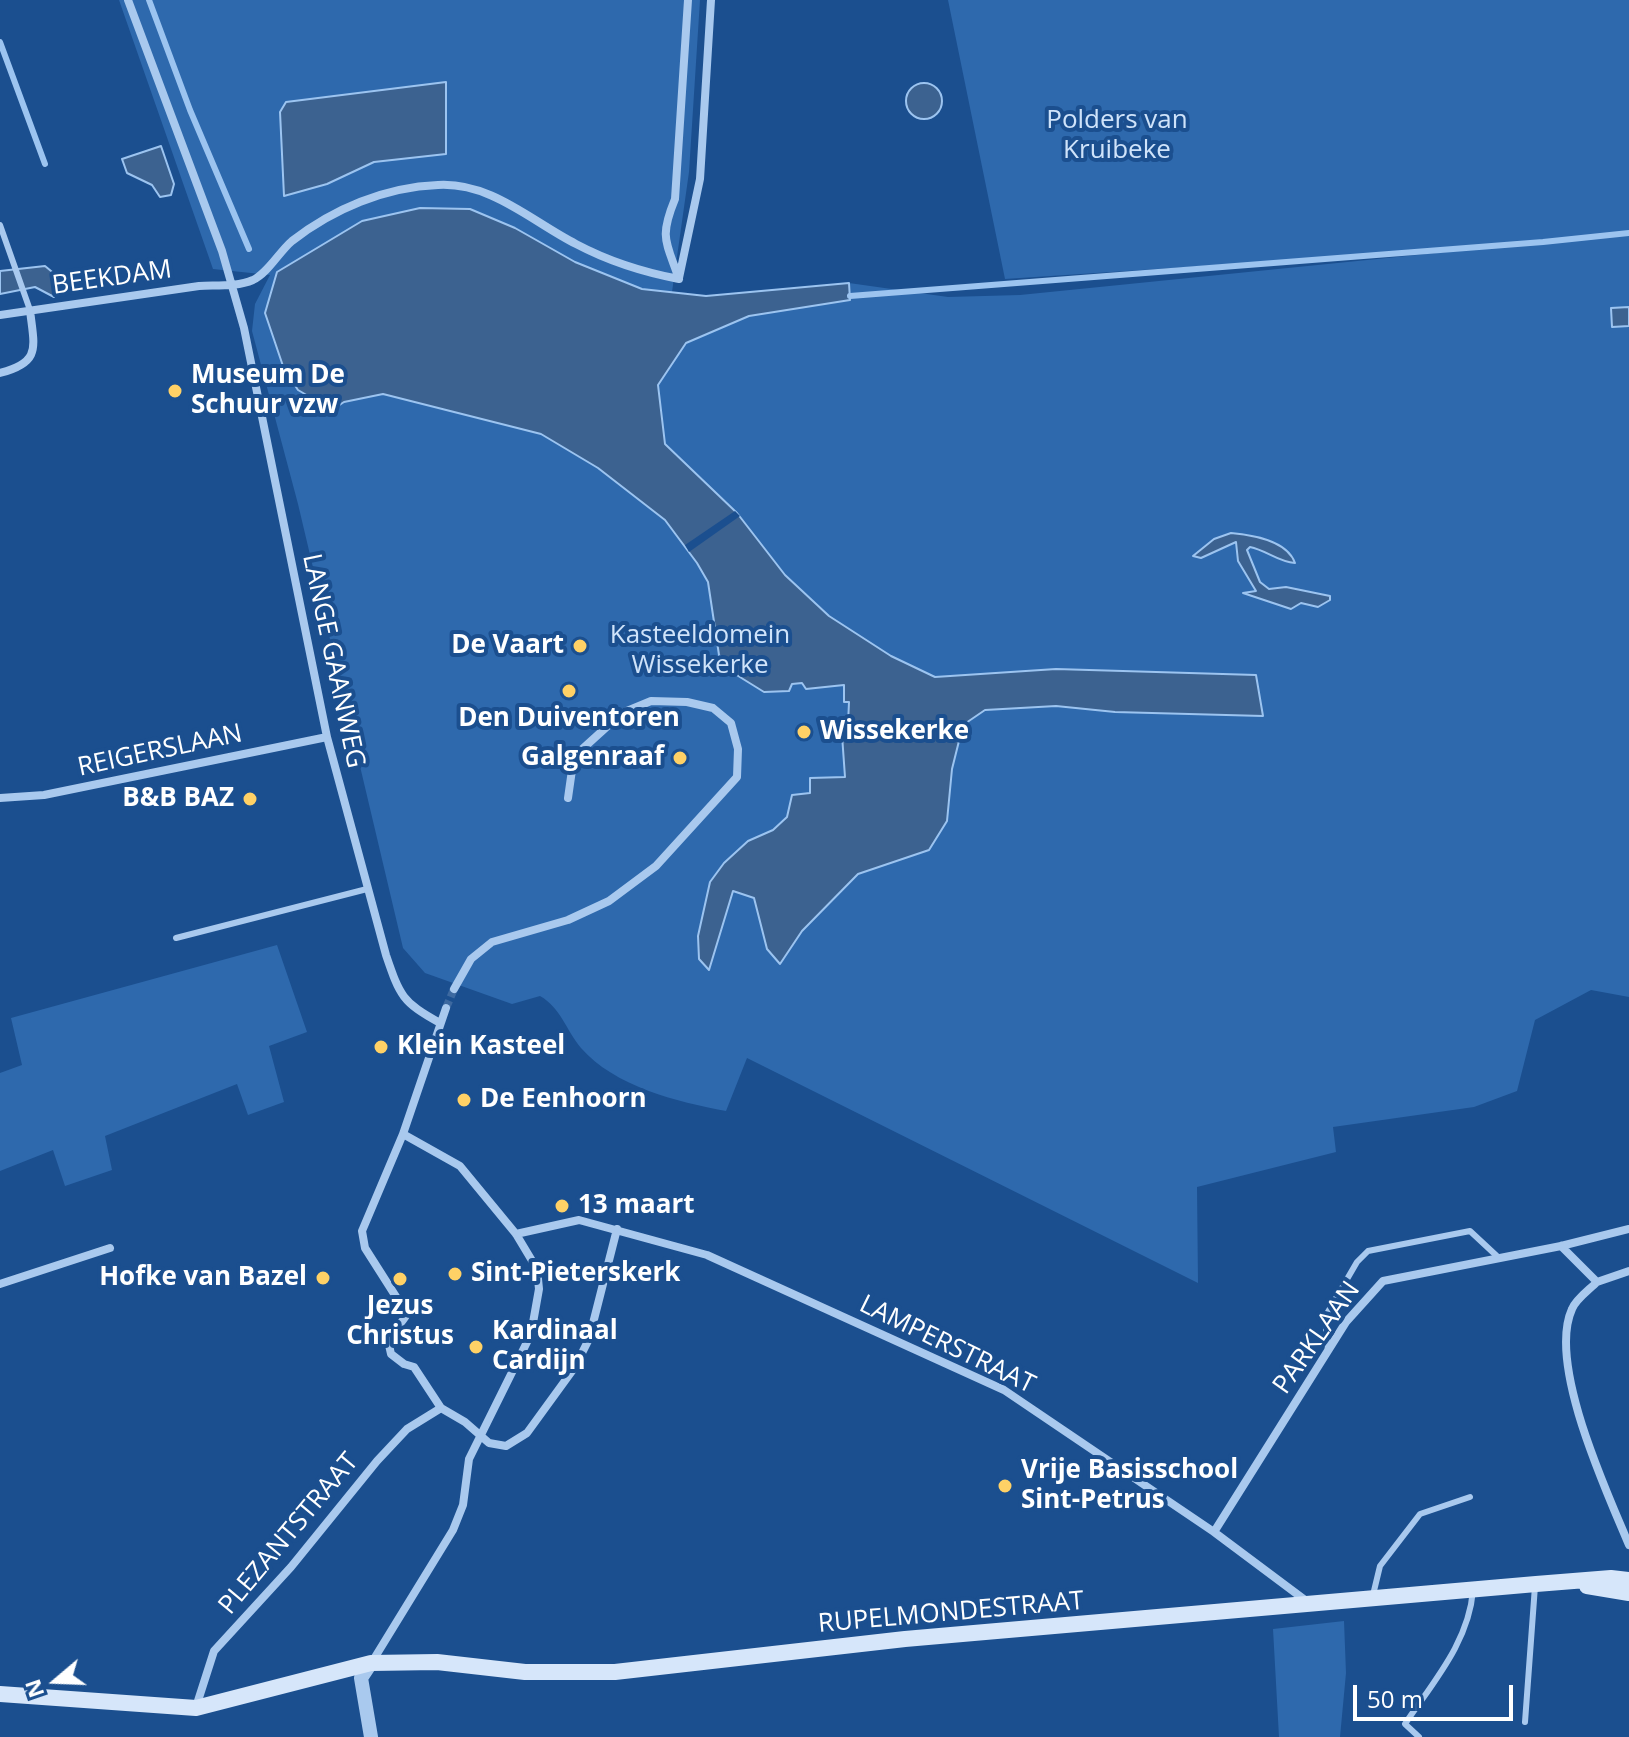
<!DOCTYPE html>
<style>
body{margin:0}
#map{position:relative;width:1629px;height:1737px;overflow:hidden;background:#1b4f8f;font-family:"Open Sans",sans-serif}
canvas{display:block}
.north{position:absolute;left:16px;top:1641px;width:80px;height:80px;-webkit-text-stroke:6px #1b4f8f;paint-order:stroke;rotate:251deg;font-size:22px;font-weight:700;line-height:32px;text-align:center;color:#fff}
.north::after{content:'';display:block;margin:auto;width:28px;height:36px;background:#fff;clip-path:polygon(50% 0,100% 100%,50% 72%,0 100%)}
.scale{position:absolute;left:1353px;top:1685px;width:160px;height:36px;box-sizing:border-box;border:4px solid #fff;border-top:0;padding-left:10px;font-size:24px;line-height:28px;white-space:nowrap;color:#fff;-webkit-text-stroke:6px #1b4f8f;paint-order:stroke}
</style>
<div id="map">
<canvas width="1629" height="1737"></canvas>
<div class="north">N</div>
<div class="scale">50 m</div>
</div>
<script>
const c = document.querySelector('canvas').getContext('2d');
c.lineJoin = 'round';
function paint(path, color) {
  c.fillStyle = color;
  c.fill(path, 'evenodd');
}
function stroke(path, color, width, dash) {
  c.strokeStyle = color;
  c.lineWidth = width;
  c.lineCap = dash ? 'butt' : 'round';
  c.setLineDash(dash || []);
  c.stroke(path);
}
function drawText(font, color, halo, rows, align = 'center') {
  c.font = font + ' "Open Sans",sans-serif';
  c.lineWidth = 8;
  c.setLineDash([]);
  c.textBaseline = 'middle';
  c.strokeStyle = halo;
  c.fillStyle = color;
  for (const [text, x, y, turn = 0] of rows) {
    c.save();
    c.translate(x, y);
    c.rotate((+turn || 0) * Math.PI / 180);
    c.textAlign = isNaN(turn) ? turn : align;
    if (halo) c.strokeText(text, 0, 0);
    c.fillText(text, 0, 0);
    c.restore();
  }
}
paint(new Path2D(`
 M 119,0 L 700,0 L 689,172 L 672,292 L 706,296 L 849,283 L 948,297 L 1020,295 L 1506,246 L 1005,279 L 948,0 L 1629,0 L 1629,997 L 1591,990 L 1535,1020 L 1517,1091 L 1474,1107 L 1333,1127 L 1336,1152 L 1197,1187 L 1198,1283 L 747,1058 L 726,1111 C 677,1102 614,1086 581,1048 C 566,1030 561,1008 540,996 L 512,1004 L 425,973 L 403,948 L 298,504 L 252,331 L 255,304 L 270,275 L 213,269 ZM 445,82 L 446,154 L 374,162 L 327,184 L 285,196 Z
 M 277,945 L 307,1032 L 269,1046 L 284,1102 L 248,1115 L 237,1084 L 105,1136 L 112,1170 L 65,1186 L 53,1150 L 0,1171 L 0,1073 L 22,1065 L 11,1018 Z
 M 1344,1621 L 1346,1673 L 1340,1737 L 1279,1737 L 1273,1629 Z`), '#2e69ad');
const water = new Path2D(`
 M 446,82 L 446,154 L 374,162 L 327,184 L 284,196 L 280,112 L 286,102 Z
 M906 101a18 18 0 1 1 36 0a18 18 0 1 1-36 0Z
 M 161,146 L 174,184 L 171,195 L 160,197 L 152,185 L 127,173 L 122,159 Z
 M 420,208 L 470,209 L 515,228 L 575,262 L 642,289 L 706,296 L 849,283 L 850,300 L 749,316 L 686,343 L 658,385 L 665,444 L 737,513 L 785,575 L 829,616 L 891,656 L 935,677 L 1056,669 L 1256,675 L 1263,716 L 1115,712 L 1056,706 L 985,710 L 963,725 L 952,769 L 947,821 L 929,850 L 858,874 L 802,931 L 780,964 L 767,949 L 754,898 L 733,891 L 709,970 L 699,959 L 698,936 L 710,882 L 724,863 L 748,841 L 773,830 L 787,817 L 792,795 L 810,793 L 810,778 L 845,777 L 842,735 L 850,739 L 854,735 L 854,730 L 848,724 L 849,702 L 844,702 L 844,685 L 806,689 L 802,683 L 792,684 L 789,691 L 764,692 L 735,674 L 719,655 L 708,582 L 697,563 L 665,520 L 598,468 L 541,434 L 383,394 L 344,402 L 332,410 L 298,390 L 284,369 L 265,313 L 277,272 L 362,221 Z
 M 45,266 L 63,281 L 54,297 L 35,287 L 0,294 L 0,271 Z
 M 1629,307 L 1629,326 L 1612,327 L 1611,308 Z
 M 1231,533 C 1252,535 1287,540 1295,563 C 1278,562 1266,550 1250,547 L 1247,550 L 1260,582 L 1269,589 L 1286,587 L 1330,596 L 1330,600 L 1318,607 L 1301,603 L 1291,609 L 1243,593 L 1256,591 L 1238,561 L 1236,542 L 1201,558 L 1193,556 L 1214,539 Z`);
paint(water, '#3c6290');
stroke(water, '#9cc4f0', 2);
paint(new Path2D(`
 M 735,511 L 740,516 L 689,552 L 685,545 Z`), '#1b4f8f');
stroke(new Path2D(`
 M 149,0 L 190,110 L 249,249
 M 0,42 L 45,164
 M 850,296 L 1543,242 L 1629,233`), '#9cc4f0', 6);
stroke(new Path2D(`
 M 446,1008 L 454,989`), '#3d69a0', 8, [8, 4]);
stroke(new Path2D(`
 M 0,225 L 30,310
 M 176,938 L 367,889
 M 1328,1351 L 1325,1317 L 1357,1262 L 1368,1251 L 1470,1231 L 1499,1258
 M 1373,1595 L 1380,1566 L 1420,1514 L 1470,1497
 M 1525,1722 L 1535,1586
 M 1419,1737 L 1405,1724 C 1433,1682 1469,1642 1473,1590`), '#a9c9ee', 6);
stroke(new Path2D(`
 M 128,0 L 222,251 L 244,328 L 327,737 L 386,955 C 400,996 402,1002 440,1023
 M 679,278 L 700,179 L 711,0
 M 679,279 C 666,241 659,238 675,199 L 688,0
 M 0,315 L 199,286 C 216,285 237,287 253,280 C 268,273 279,252 292,241 C 333,209 385,187 438,185 C 491,182 531,221 576,244 C 610,262 642,272 679,279
 M 0,373 C 42,362 34,347 30,310
 M 0,798 L 44,795 L 327,737
 M 454,989 L 471,959 L 492,942 L 568,920 L 609,901 L 656,866 L 737,777 L 738,749 L 731,723 L 713,708 L 687,702 L 651,701 L 622,713 L 579,752 L 572,770 L 568,798
 M 446,1008 L 403,1134 L 362,1231 L 365,1248 L 407,1314 C 397,1333 384,1328 391,1354 L 404,1364 L 414,1367 L 441,1408 L 465,1422 L 489,1443 L 506,1446 L 527,1433 L 575,1367 L 589,1339 L 617,1229
 M 516,1234 L 579,1220 L 707,1255 L 1004,1390 L 1214,1532 L 1309,1603
 M 1561,1246 L 1597,1282 L 1629,1271
 M 1597,1282 C 1589,1290 1576,1299 1572,1309 C 1547,1364 1607,1492 1629,1545
 M 0,1284 L 110,1248
 M 1214,1532 L 1346,1322 L 1383,1281 L 1561,1246 L 1629,1229
 M 372,1662 L 453,1530 L 463,1505 L 469,1459 L 531,1334 L 539,1289 L 537,1269 L 516,1234 L 460,1166 L 403,1134
 M 196,1707 L 214,1651 L 291,1567 L 377,1461 L 407,1429 L 441,1408`), '#a9c9ee', 8);
stroke(new Path2D(`
 M 371,1737 L 361,1678 L 371,1663`), '#a9c9ee', 14);
stroke(new Path2D(`
 M 1587,1586 L 1629,1593
 M 0,1694 L 196,1708 L 371,1663 L 437,1662 L 525,1672 L 615,1672 L 905,1639 L 1536,1584 L 1611,1578 L 1629,1580`), '#d6e6fa', 16);
for (const [x, y, r, color] of [
 [175,391,8,"#ffd166"],
 [580,646,8,"#ffd166"],
 [569,691,8,"#ffd166"],
 [804,732,8,"#ffd166"],
 [680,758,8,"#ffd166"],
 [250,799,8,"#ffd166"],
 [381,1047,8,"#ffd166"],
 [464,1100,8,"#ffd166"],
 [562,1206,8,"#ffd166"],
 [455,1274,8,"#ffd166"],
 [323,1278,8,"#ffd166"],
 [400,1279,8,"#ffd166"],
 [476,1347,8,"#ffd166"],
 [1005,1486,8,"#ffd166"]
]) {
  const dot = new Path2D();
  dot.arc(x, y, r, 0, 2 * Math.PI);
  c.fillStyle = color;
  c.fill(dot);
  stroke(dot, '#1b4f8f', 3);
}
drawText('26px', '#cfe3fa', '#1b4f8f', [
 ["Polders van",1117,121],
 ["Kruibeke",1117,151],
 ["Kasteeldomein",700,636],
 ["Wissekerke",700,666]
]);
drawText('26px', '#fff', '#1b4f8f', [
 ["BEEKDAM",112,278,-8],
 ["LANGE GAANWEG",333,661,78],
 ["REIGERSLAAN",160,751,-12],
 ["PARKLAAN",1317,1338,-55],
 ["LAMPERSTRAAT",947,1345,26],
 ["PLEZANTSTRAAT",289,1534,-50],
 ["RUPELMONDESTRAAT",951,1613,-5]
]);
drawText('bold 26px', '#fff', '#1b4f8f', [
 ["Museum De",191,376],
 ["Schuur vzw",191,406],
 ["De Vaart",564,646,"right"],
 ["Den Duiventoren",569,719,"center"],
 ["Wissekerke",820,732],
 ["Galgenraaf",664,758,"right"],
 ["B&B BAZ",234,799,"right"],
 ["Klein Kasteel",397,1047],
 ["De Eenhoorn",480,1100],
 ["13 maart",578,1206],
 ["Sint-Pieterskerk",471,1274],
 ["Hofke van Bazel",307,1278,"right"],
 ["Jezus",400,1307,"center"],
 ["Christus",400,1337,"center"],
 ["Kardinaal",492,1332],
 ["Cardijn",492,1362],
 ["Vrije Basisschool",1021,1471],
 ["Sint-Petrus",1021,1501]
], 'left');
</script>
